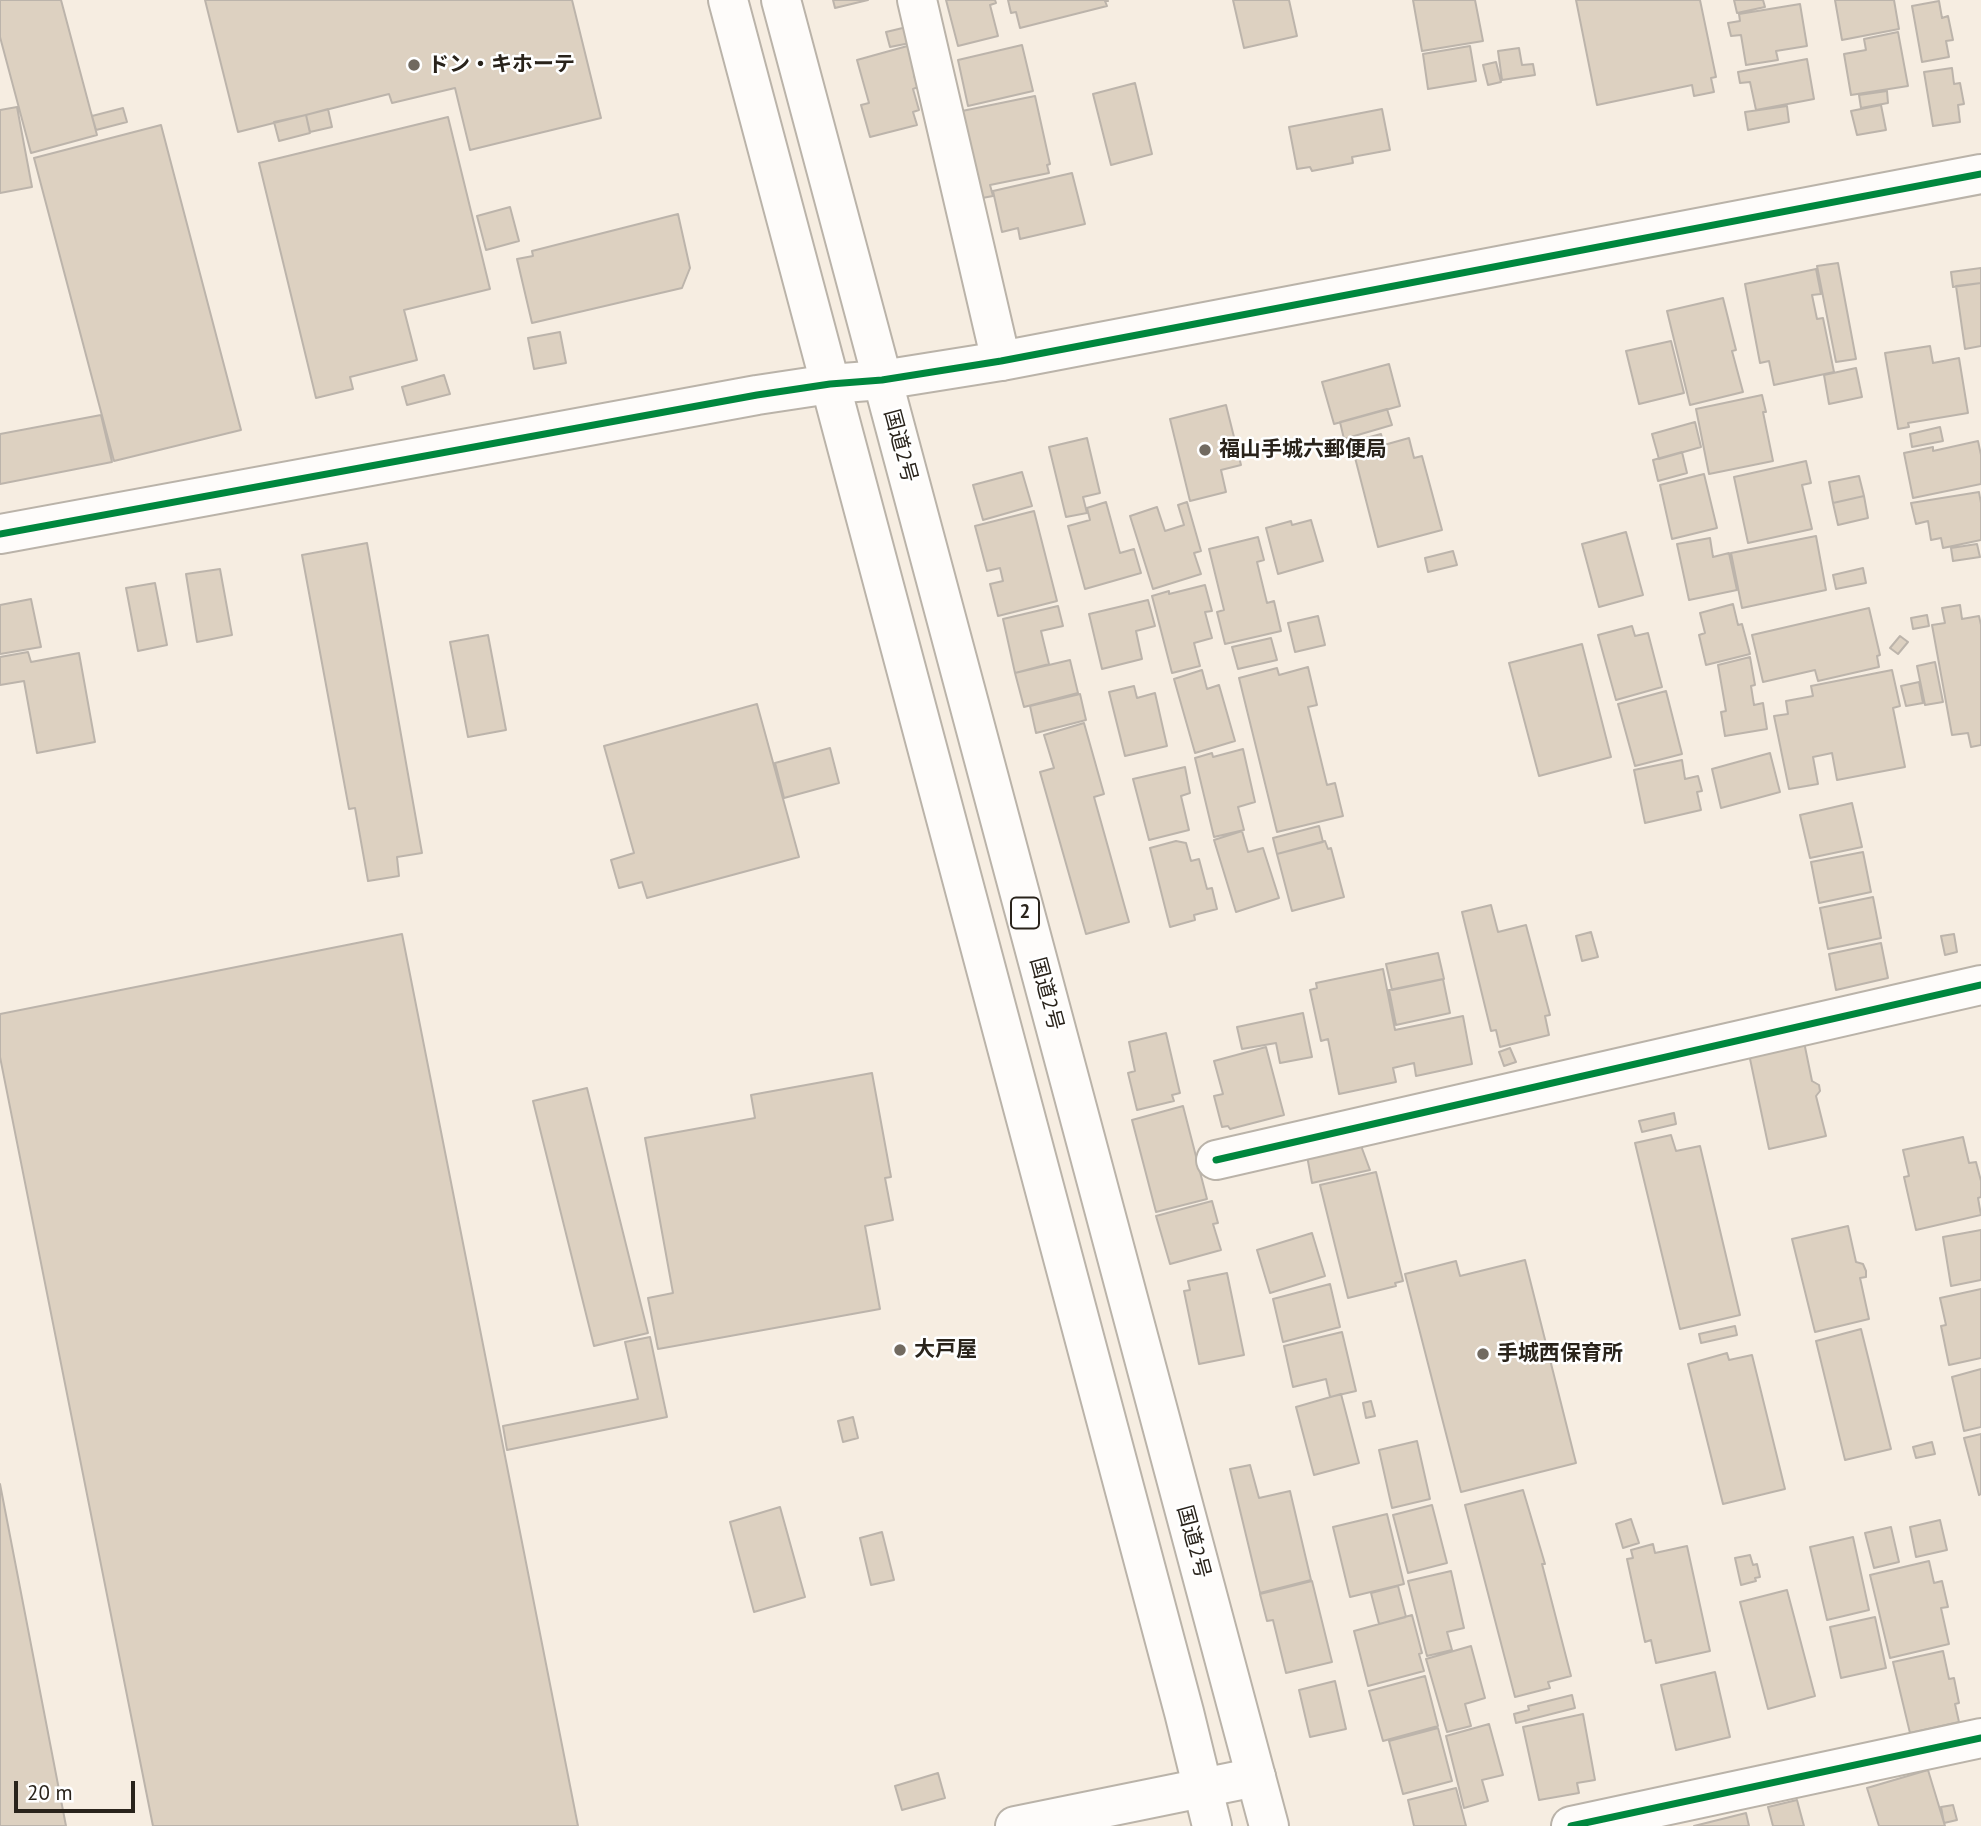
<!DOCTYPE html>
<meta charset="utf-8">
<style>
body{margin:0}
#map{position:relative;width:1981px;height:1826px;overflow:hidden;background:#f6ede1;font-family:"PT Sans",sans-serif}
canvas{display:block}
.scale{position:absolute;left:14px;top:1781px;width:121px;height:32px;box-sizing:border-box;border:4px solid #29231b;border-top:0;padding-left:9px;font-size:21px;line-height:24px;white-space:nowrap;color:#29231b;-webkit-text-stroke:5px #fff;paint-order:stroke}
</style>
<div id="map">
<canvas width="1981" height="1826"></canvas>
<div class="scale">20 m</div>
</div>
<script>
const c = document.querySelector('canvas').getContext('2d');
c.lineJoin = 'round';
function paint(path, color) {
  c.fillStyle = color;
  c.fill(path, 'evenodd');
}
function stroke(path, color, width, dash) {
  c.strokeStyle = color;
  c.lineWidth = width;
  c.lineCap = dash ? 'butt' : 'round';
  c.setLineDash(dash || []);
  c.stroke(path);
}
function drawText(font, color, halo, rows, align = 'center') {
  c.font = font + ' "PT Sans","Noto Sans JP",sans-serif';
  c.lineWidth = 5;
  c.setLineDash([]);
  c.textBaseline = 'middle';
  c.strokeStyle = halo;
  c.fillStyle = color;
  for (const [text, x, y, turn = 0] of rows) {
    c.save();
    c.translate(x, y);
    c.rotate((+turn || 0) * Math.PI / 180);
    c.textAlign = isNaN(turn) ? turn : align;
    if (halo) c.strokeText(text, 0, 0);
    c.fillText(text, 0, 0);
    c.restore();
  }
}
const building = new Path2D(`
 M 0,0 L 61,0 L 97,135 L 31,153 L 0,37 Z
 M 205,0 L 572,0 L 601,118 L 470,150 L 455,88 L 392,103 L 389,94 L 238,132 Z
 M 833,0 L 868,0 L 835,8 Z
 M 946,0 L 995,0 L 996,3 L 990,5 L 998,36 L 958,46 Z
 M 1008,0 L 1107,0 L 1108,1 L 1105,1 L 1107,6 L 1020,28 L 1016,12 L 1011,13 Z
 M 1233,0 L 1289,0 L 1297,36 L 1244,48 Z
 M 1413,0 L 1475,0 L 1483,41 L 1422,51 Z
 M 1576,0 L 1700,0 L 1716,77 L 1711,78 L 1714,92 L 1694,96 L 1692,85 L 1597,105 Z
 M 1734,0 L 1763,0 L 1765,7 L 1737,13 Z
 M 1835,0 L 1894,0 L 1899,29 L 1842,40 Z
 M 1939,1 L 1942,18 L 1948,16 L 1953,40 L 1946,41 L 1949,57 L 1922,62 L 1912,6 Z
 M 1800,4 L 1807,46 L 1776,51 L 1778,60 L 1746,65 L 1741,35 L 1731,36 L 1728,23 L 1740,21 L 1739,14 Z
 M 911,26 L 915,42 L 890,47 L 886,32 Z
 M 1898,32 L 1908,86 L 1851,95 L 1844,54 L 1866,50 L 1864,39 Z
 M 911,45 L 919,75 L 914,76 L 918,87 L 913,89 L 919,110 L 913,112 L 917,125 L 870,137 L 861,105 L 869,103 L 857,60 Z
 M 1022,45 L 1033,91 L 968,106 L 958,60 Z
 M 1470,46 L 1476,81 L 1428,89 L 1423,54 Z
 M 1519,48 L 1522,65 L 1533,64 L 1535,75 L 1502,80 L 1498,51 Z
 M 1807,59 L 1814,99 L 1756,110 L 1750,82 L 1740,83 L 1738,72 Z
 M 1496,62 L 1501,82 L 1488,85 L 1483,65 Z
 M 1952,68 L 1954,84 L 1960,83 L 1964,104 L 1958,105 L 1960,122 L 1933,126 L 1924,72 Z
 M 1135,83 L 1152,154 L 1111,165 L 1093,94 Z
 M 1887,91 L 1888,103 L 1861,108 L 1859,95 Z
 M 1035,96 L 1050,164 L 1047,165 L 1049,173 L 990,185 L 993,196 L 977,199 L 962,111 Z
 M 1881,105 L 1886,130 L 1857,135 L 1851,111 Z
 M 1787,106 L 1789,122 L 1748,130 L 1745,112 Z
 M 17,107 L 32,187 L 0,193 L 0,110 Z
 M 123,108 L 127,122 L 96,130 L 92,116 Z
 M 328,109 L 332,127 L 310,132 L 306,115 Z
 M 1382,109 L 1390,150 L 1352,157 L 1353,163 L 1312,171 L 1310,167 L 1297,169 L 1289,127 Z
 M 306,115 L 310,133 L 279,141 L 274,122 Z
 M 448,117 L 490,289 L 404,310 L 417,360 L 350,377 L 353,389 L 316,398 L 259,163 Z
 M 161,125 L 241,430 L 114,461 L 34,158 Z
 M 1072,173 L 1085,224 L 1020,239 L 1018,228 L 1002,232 L 993,191 Z
 M 510,207 L 519,241 L 486,250 L 477,216 Z
 M 678,214 L 690,268 L 682,288 L 532,323 L 517,259 L 533,256 L 532,251 Z
 M 1838,263 L 1856,359 L 1836,362 L 1817,266 Z
 M 1981,268 L 1981,283 L 1953,287 L 1951,272 Z
 M 1816,269 L 1821,294 L 1812,295 L 1817,319 L 1823,318 L 1834,372 L 1774,385 L 1769,361 L 1760,363 L 1745,284 Z
 M 1981,283 L 1981,346 L 1965,349 L 1956,286 Z
 M 1723,298 L 1736,350 L 1732,351 L 1743,392 L 1690,405 L 1667,311 Z
 M 560,332 L 566,363 L 534,369 L 528,338 Z
 M 1671,341 L 1684,393 L 1639,404 L 1626,351 Z
 M 1930,346 L 1933,363 L 1959,358 L 1968,413 L 1908,423 L 1909,427 L 1898,429 L 1885,353 Z
 M 1389,364 L 1400,406 L 1334,424 L 1322,382 Z
 M 1856,368 L 1862,397 L 1829,404 L 1824,375 Z
 M 444,375 L 450,394 L 407,405 L 402,387 Z
 M 1762,395 L 1766,412 L 1763,412 L 1773,461 L 1709,474 L 1696,409 Z
 M 1226,405 L 1241,465 L 1221,470 L 1226,492 L 1190,501 L 1170,419 Z
 M 1387,409 L 1392,425 L 1344,439 L 1340,422 Z
 M 101,415 L 112,462 L 0,484 L 0,434 Z
 M 1695,422 L 1701,447 L 1659,459 L 1652,434 Z
 M 1940,427 L 1943,441 L 1912,447 L 1910,434 Z
 M 1381,434 L 1384,445 L 1409,438 L 1414,458 L 1422,456 L 1442,530 L 1378,547 L 1351,442 Z
 M 1087,438 L 1100,493 L 1083,497 L 1087,513 L 1066,517 L 1049,447 Z
 M 1978,441 L 1981,455 L 1981,484 L 1913,498 L 1904,453 L 1933,447 L 1933,451 Z
 M 1682,452 L 1687,473 L 1658,481 L 1653,460 Z
 M 1806,461 L 1811,483 L 1802,485 L 1812,529 L 1748,543 L 1734,477 Z
 M 1022,472 L 1032,506 L 983,520 L 973,485 Z
 M 1704,474 L 1717,528 L 1672,539 L 1660,485 Z
 M 1859,476 L 1864,496 L 1833,503 L 1829,482 Z
 M 1979,492 L 1981,503 L 1981,540 L 1943,548 L 1941,538 L 1931,540 L 1928,521 L 1916,524 L 1911,503 Z
 M 1864,496 L 1868,518 L 1838,525 L 1833,503 Z
 M 1106,502 L 1120,553 L 1134,549 L 1141,573 L 1085,589 L 1068,526 L 1090,520 L 1087,508 Z
 M 1187,502 L 1201,551 L 1194,553 L 1201,574 L 1153,589 L 1130,516 L 1157,507 L 1165,531 L 1184,525 L 1178,505 Z
 M 1034,511 L 1057,601 L 998,616 L 990,584 L 1003,581 L 1000,568 L 987,571 L 975,526 Z
 M 1311,520 L 1323,561 L 1278,574 L 1266,528 L 1291,521 L 1292,525 Z
 M 1626,532 L 1643,595 L 1599,607 L 1582,544 Z
 M 1816,536 L 1826,590 L 1742,608 L 1731,553 Z
 M 1258,537 L 1264,560 L 1257,562 L 1267,603 L 1274,601 L 1281,631 L 1225,644 L 1217,612 L 1224,610 L 1209,549 Z
 M 1710,538 L 1713,557 L 1729,553 L 1737,590 L 1689,600 L 1677,544 Z
 M 367,543 L 422,853 L 397,857 L 399,876 L 368,881 L 355,808 L 349,809 L 302,555 Z
 M 1977,544 L 1980,557 L 1953,561 L 1951,548 Z
 M 1453,551 L 1457,565 L 1428,572 L 1425,558 Z
 M 1863,568 L 1866,583 L 1836,589 L 1833,575 Z
 M 220,569 L 232,635 L 197,642 L 186,574 Z
 M 155,583 L 167,645 L 138,651 L 126,588 Z
 M 1205,585 L 1212,611 L 1205,612 L 1212,638 L 1194,643 L 1200,666 L 1172,673 L 1152,596 L 1169,591 L 1169,594 Z
 M 31,599 L 41,647 L 0,654 L 0,605 Z
 M 1148,600 L 1155,626 L 1136,631 L 1142,659 L 1102,669 L 1089,614 Z
 M 1733,604 L 1738,625 L 1742,624 L 1750,654 L 1706,665 L 1699,635 L 1705,633 L 1700,613 Z
 M 1960,605 L 1962,619 L 1979,616 L 1981,625 L 1981,745 L 1971,747 L 1968,733 L 1952,735 L 1932,625 L 1945,623 L 1942,608 Z
 M 1058,606 L 1063,626 L 1041,631 L 1049,664 L 1015,673 L 1003,619 Z
 M 1869,608 L 1880,655 L 1877,656 L 1879,667 L 1818,681 L 1815,670 L 1763,682 L 1752,635 Z
 M 1927,615 L 1929,626 L 1913,629 L 1911,618 Z
 M 1318,616 L 1325,645 L 1295,652 L 1288,623 Z
 M 1632,626 L 1635,636 L 1648,633 L 1662,687 L 1616,700 L 1598,635 Z
 M 488,635 L 506,730 L 468,737 L 450,642 Z
 M 1900,636 L 1908,642 L 1898,654 L 1890,648 Z
 M 1271,638 L 1277,660 L 1238,669 L 1232,647 Z
 M 1582,644 L 1611,757 L 1539,776 L 1509,663 Z
 M 28,652 L 31,662 L 79,653 L 95,742 L 37,753 L 24,681 L 0,685 L 0,657 Z
 M 1750,657 L 1755,685 L 1751,686 L 1754,705 L 1763,703 L 1767,729 L 1725,736 L 1721,712 L 1726,711 L 1718,665 Z
 M 1070,660 L 1078,693 L 1024,707 L 1015,673 Z
 M 1935,662 L 1943,702 L 1925,705 L 1917,666 Z
 M 1308,667 L 1317,705 L 1308,707 L 1327,785 L 1335,783 L 1343,816 L 1277,832 L 1239,678 L 1277,668 L 1279,675 Z
 M 1202,670 L 1207,689 L 1219,685 L 1235,741 L 1195,753 L 1174,679 Z
 M 1892,670 L 1900,706 L 1893,708 L 1905,767 L 1837,780 L 1832,753 L 1813,757 L 1818,784 L 1789,789 L 1774,716 L 1788,714 L 1786,701 L 1813,696 L 1811,686 Z
 M 1919,682 L 1923,703 L 1906,706 L 1901,686 Z
 M 1134,686 L 1137,698 L 1155,693 L 1167,746 L 1125,756 L 1109,692 Z
 M 1666,691 L 1682,754 L 1635,766 L 1618,704 Z
 M 1080,694 L 1086,720 L 1036,733 L 1030,706 Z
 M 757,704 L 799,857 L 647,898 L 642,882 L 619,888 L 611,860 L 634,853 L 604,746 Z
 M 1084,723 L 1104,794 L 1094,797 L 1129,922 L 1086,934 L 1040,772 L 1054,768 L 1044,735 Z
 M 830,748 L 839,783 L 784,798 L 775,763 Z
 M 1243,749 L 1255,802 L 1238,807 L 1244,830 L 1214,837 L 1195,758 L 1212,753 L 1213,757 Z
 M 1770,753 L 1780,792 L 1721,808 L 1712,769 Z
 M 1682,760 L 1685,779 L 1698,776 L 1702,791 L 1697,792 L 1701,810 L 1645,823 L 1634,770 Z
 M 1185,767 L 1190,793 L 1181,796 L 1189,830 L 1149,840 L 1133,779 Z
 M 1852,803 L 1862,847 L 1810,858 L 1800,815 Z
 M 1319,826 L 1323,842 L 1277,854 L 1273,838 Z
 M 1242,831 L 1248,852 L 1263,848 L 1279,898 L 1236,912 L 1214,840 Z
 M 1176,841 L 1186,843 L 1191,861 L 1199,859 L 1207,889 L 1212,888 L 1217,909 L 1194,915 L 1195,920 L 1170,927 L 1150,848 Z
 M 1325,841 L 1328,849 L 1331,848 L 1344,897 L 1292,911 L 1277,854 Z
 M 1863,852 L 1871,892 L 1819,903 L 1811,862 Z
 M 1873,897 L 1881,938 L 1828,949 L 1820,908 Z
 M 1491,905 L 1498,932 L 1526,925 L 1550,1015 L 1545,1016 L 1549,1035 L 1500,1047 L 1496,1030 L 1491,1031 L 1462,912 Z
 M 1591,932 L 1598,957 L 1582,961 L 1576,936 Z
 M 402,934 L 578,1826 L 153,1826 L 0,1057 L 0,1014 Z
 M 1954,934 L 1957,952 L 1945,955 L 1941,936 Z
 M 1881,943 L 1888,978 L 1836,990 L 1829,954 Z
 M 1438,953 L 1444,979 L 1392,990 L 1386,964 Z
 M 1383,969 L 1395,1030 L 1463,1016 L 1472,1064 L 1416,1076 L 1414,1063 L 1393,1068 L 1396,1082 L 1339,1094 L 1328,1039 L 1321,1041 L 1310,990 L 1317,988 L 1316,983 Z
 M 1443,979 L 1450,1013 L 1396,1025 L 1389,990 Z
 M 1303,1013 L 1312,1057 L 1280,1063 L 1276,1043 L 1242,1049 L 1237,1027 Z
 M 1166,1033 L 1180,1093 L 1172,1095 L 1174,1101 L 1137,1110 L 1128,1073 L 1135,1071 L 1129,1042 Z
 M 1804,1042 L 1812,1081 L 1819,1085 L 1820,1091 L 1816,1096 L 1826,1136 L 1769,1149 L 1749,1054 Z
 M 1266,1047 L 1284,1115 L 1230,1129 L 1228,1126 L 1222,1127 L 1214,1096 L 1223,1094 L 1214,1061 Z
 M 1510,1048 L 1516,1062 L 1504,1066 L 1499,1052 Z
 M 872,1073 L 891,1177 L 885,1178 L 893,1220 L 865,1226 L 880,1309 L 658,1349 L 648,1298 L 673,1293 L 645,1138 L 755,1118 L 751,1095 Z
 M 587,1088 L 648,1333 L 594,1346 L 533,1101 Z
 M 1183,1106 L 1207,1199 L 1156,1212 L 1132,1120 Z
 M 1674,1113 L 1676,1124 L 1642,1132 L 1639,1121 Z
 M 1671,1135 L 1676,1151 L 1700,1146 L 1740,1315 L 1680,1329 L 1635,1143 Z
 M 1963,1137 L 1969,1163 L 1976,1162 L 1981,1181 L 1981,1197 L 1978,1198 L 1981,1215 L 1916,1230 L 1904,1177 L 1909,1176 L 1903,1150 Z
 M 1360,1143 L 1370,1170 L 1312,1183 L 1305,1145 Z
 M 1376,1172 L 1403,1281 L 1395,1283 L 1396,1286 L 1348,1298 L 1320,1185 Z
 M 1212,1201 L 1218,1223 L 1213,1224 L 1221,1250 L 1170,1264 L 1156,1216 Z
 M 1848,1226 L 1856,1262 L 1863,1264 L 1866,1271 L 1866,1277 L 1860,1278 L 1869,1319 L 1815,1332 L 1792,1239 Z
 M 1981,1230 L 1981,1280 L 1951,1286 L 1943,1237 Z
 M 1312,1233 L 1325,1276 L 1270,1293 L 1257,1250 Z
 M 1525,1260 L 1576,1463 L 1461,1492 L 1405,1274 L 1456,1261 L 1460,1276 Z
 M 1227,1273 L 1244,1355 L 1199,1364 L 1184,1291 L 1190,1290 L 1188,1281 Z
 M 1330,1284 L 1340,1327 L 1283,1342 L 1273,1299 Z
 M 1981,1289 L 1981,1358 L 1949,1365 L 1941,1326 L 1946,1325 L 1940,1298 Z
 M 1735,1326 L 1737,1335 L 1701,1343 L 1699,1334 Z
 M 1861,1329 L 1891,1449 L 1845,1460 L 1816,1341 Z
 M 1342,1332 L 1356,1391 L 1330,1397 L 1326,1379 L 1293,1387 L 1284,1346 Z
 M 650,1337 L 667,1417 L 507,1450 L 503,1426 L 638,1399 L 625,1342 Z
 M 1727,1353 L 1729,1360 L 1752,1355 L 1785,1489 L 1723,1504 L 1688,1364 Z
 M 1981,1369 L 1981,1427 L 1964,1431 L 1952,1377 Z
 M 1341,1394 L 1359,1463 L 1314,1475 L 1296,1407 Z
 M 1371,1401 L 1375,1416 L 1366,1418 L 1363,1403 Z
 M 853,1417 L 858,1438 L 843,1442 L 838,1421 Z
 M 1981,1434 L 1981,1494 L 1979,1495 L 1964,1438 Z
 M 1417,1441 L 1430,1499 L 1392,1508 L 1379,1450 Z
 M 1932,1442 L 1935,1454 L 1916,1458 L 1913,1447 Z
 M 1250,1465 L 1259,1498 L 1290,1491 L 1311,1580 L 1260,1593 L 1230,1469 Z
 M 0,1484 L 66,1826 L 0,1826 Z
 M 1523,1490 L 1545,1564 L 1542,1564 L 1571,1676 L 1548,1682 L 1550,1688 L 1515,1697 L 1465,1505 Z
 M 1432,1505 L 1447,1563 L 1408,1573 L 1393,1515 Z
 M 780,1507 L 805,1597 L 754,1612 L 730,1522 Z
 M 1387,1514 L 1404,1584 L 1350,1597 L 1333,1527 Z
 M 1631,1519 L 1639,1543 L 1623,1548 L 1616,1524 Z
 M 1940,1520 L 1947,1550 L 1916,1557 L 1910,1527 Z
 M 1891,1527 L 1899,1562 L 1874,1568 L 1865,1533 Z
 M 882,1532 L 894,1580 L 871,1585 L 860,1538 Z
 M 1853,1537 L 1869,1610 L 1827,1620 L 1810,1547 Z
 M 1653,1544 L 1655,1553 L 1687,1546 L 1710,1651 L 1656,1663 L 1651,1640 L 1645,1642 L 1627,1559 L 1633,1558 L 1631,1550 Z
 M 1750,1555 L 1753,1565 L 1757,1564 L 1760,1577 L 1755,1578 L 1756,1581 L 1741,1585 L 1735,1558 Z
 M 1929,1561 L 1934,1583 L 1942,1581 L 1948,1607 L 1941,1608 L 1949,1644 L 1890,1658 L 1870,1575 Z
 M 1451,1571 L 1464,1628 L 1447,1632 L 1452,1650 L 1427,1656 L 1408,1581 Z
 M 1312,1581 L 1332,1662 L 1286,1673 L 1273,1620 L 1267,1621 L 1260,1594 Z
 M 1398,1586 L 1406,1617 L 1379,1624 L 1371,1593 Z
 M 1787,1590 L 1815,1696 L 1768,1709 L 1740,1602 Z
 M 1412,1615 L 1422,1653 L 1419,1654 L 1424,1671 L 1368,1686 L 1354,1631 Z
 M 1875,1617 L 1886,1668 L 1841,1678 L 1830,1627 Z
 M 1471,1646 L 1485,1698 L 1465,1704 L 1471,1726 L 1447,1732 L 1426,1659 Z
 M 1943,1651 L 1949,1679 L 1954,1678 L 1959,1703 L 1955,1704 L 1959,1722 L 1910,1733 L 1893,1662 Z
 M 1715,1672 L 1730,1737 L 1676,1750 L 1661,1685 Z
 M 1425,1676 L 1438,1726 L 1383,1741 L 1369,1691 Z
 M 1335,1681 L 1346,1729 L 1310,1737 L 1299,1690 Z
 M 1572,1695 L 1575,1708 L 1516,1723 L 1514,1714 L 1529,1710 L 1528,1706 Z
 M 1583,1714 L 1595,1780 L 1577,1783 L 1579,1793 L 1539,1800 L 1523,1727 Z
 M 1489,1724 L 1503,1775 L 1482,1780 L 1488,1801 L 1464,1808 L 1446,1736 Z
 M 1438,1728 L 1452,1781 L 1403,1794 L 1389,1741 Z
 M 1928,1770 L 1945,1826 L 1879,1826 L 1867,1788 Z
 M 938,1773 L 945,1798 L 902,1810 L 895,1786 Z
 M 1456,1788 L 1466,1826 L 1414,1826 L 1408,1800 Z
 M 1797,1800 L 1804,1826 L 1773,1826 L 1768,1807 Z
 M 1953,1805 L 1957,1820 L 1944,1823 L 1941,1807 Z
 M 1746,1813 L 1749,1826 L 1694,1826 Z`);
paint(building, '#ddd1c1');
stroke(building, '#bcb4ab', 2);
const street = new Path2D(`
 M 917,0 L 1001,361
 M 1216,1160 L 1981,985
 M 1015,1826 L 1256,1777
 M 1571,1826 L 1981,1738`);
const secondary = new Path2D(`
 M 0,534 L 757,395 L 830,384 L 882,380 L 1001,361 L 1981,174`);
const highway = new Path2D(`
 M 728,0 L 1184,1712 L 1212,1826
 M 781,0 L 1269,1826`);
stroke(street, '#bab3a9', 42);
stroke(secondary, '#bab3a9', 42);
stroke(highway, '#bab3a9', 42);
stroke(street, '#fefcfa', 38);
stroke(secondary, '#fefcfa', 38);
stroke(highway, '#fefcfa', 38);
stroke(new Path2D(`
 M 0,534 L 757,395 L 830,384 L 882,380 L 1001,361 L 1981,174
 M 1216,1160 L 1981,985
 M 1571,1826 L 1981,1738`), '#00873e', 7);
for (const [x, y, r, color] of [
 [414,65,7,"#716a60"],
 [1205,450,7,"#716a60"],
 [900,1350,7,"#716a60"],
 [1483,1354,7,"#716a60"]
]) {
  const dot = new Path2D();
  dot.arc(x, y, r, 0, 2 * Math.PI);
  c.fillStyle = color;
  c.fill(dot);
  stroke(dot, '#fff', 2.5);
}
for (const [x, y, w] of [
 [1025,913,28]
]) {
  const box = new Path2D();
  box.roundRect(x - w / 2, y - 15.5, w, 31, 5);
  c.fillStyle = '#fff';
  c.fill(box);
  stroke(box, '#29231b', 2);
}
drawText('bold 19px', '#29231b', null, [
 ["2",1025,913]
]);
drawText('bold 21px', '#29231b', '#fff', [
 ["ドン・キホーテ",428,65],
 ["福山手城六郵便局",1219,450],
 ["大戸屋",914,1350],
 ["手城西保育所",1497,1354]
], 'left');
drawText('21px', '#29231b', '#fff', [
 ["国道2号",900,446,75],
 ["国道2号",1046,994,75],
 ["国道2号",1193,1542,75]
]);
</script>
